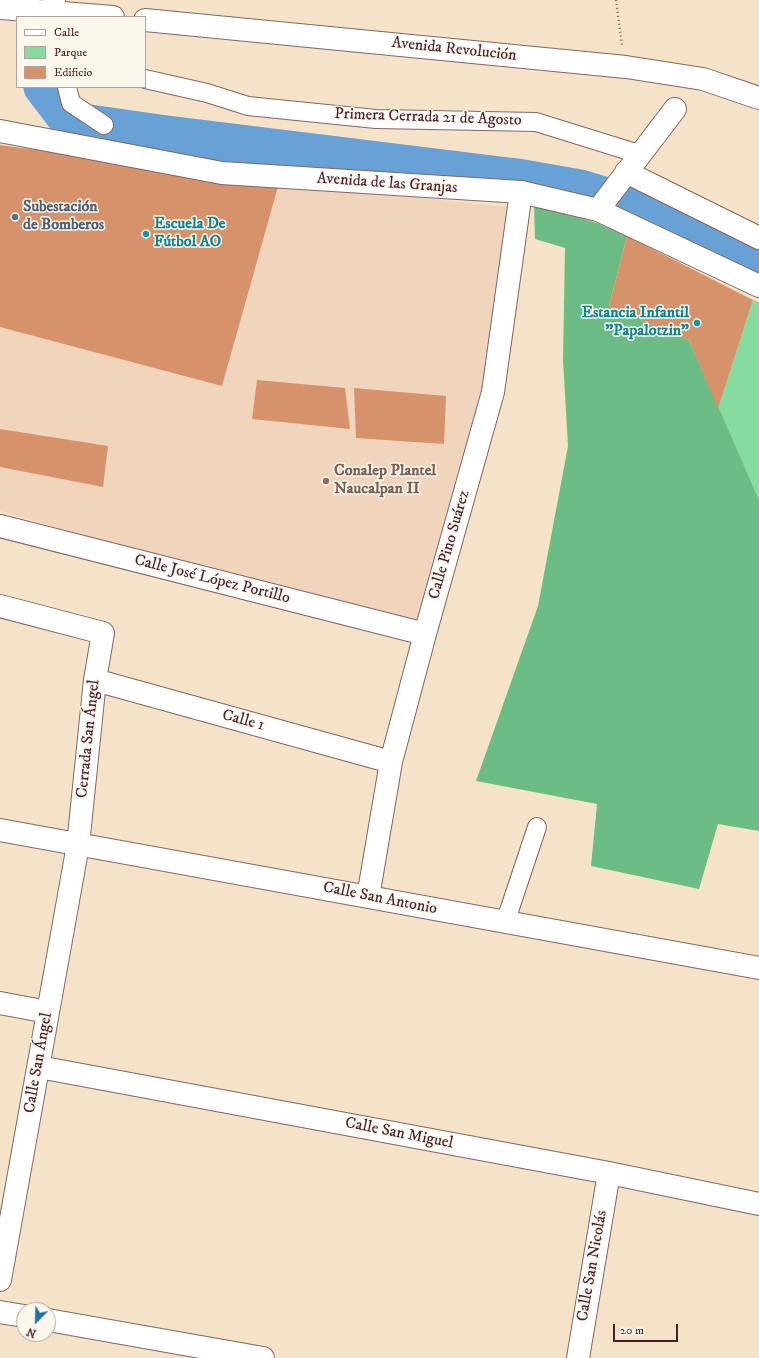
<!DOCTYPE html>
<meta charset="utf-8">
<style>
body{margin:0}
#map{position:relative;width:759px;height:1358px;overflow:hidden;background:#f4e3c9;font-family:"IM FELL DW Pica",serif}
canvas{display:block}
.legend{position:absolute;left:16px;top:16px;width:130px;height:72px;box-sizing:border-box;background:#fbf7ec;border:1px solid #b4a19f;margin:0;padding:5px 7px;list-style:none;font-size:12px;color:#4a1f2b}
.legend li{display:flex;align-items:center;gap:8px;height:20px}
.legend b{width:20px;border:1px solid #b4a19f}
.north{position:absolute;left:16px;top:1302px;width:40px;height:40px;box-sizing:border-box;background:#fbf7ec;border:1px solid #b4a19f;border-radius:50%;rotate:203deg;font-size:11px;font-weight:700;line-height:16px;text-align:center;color:#4a1f2b}
.north::after{content:'';display:block;margin:auto;width:14px;height:18px;background:#1f6fb2;clip-path:polygon(50% 0,100% 100%,50% 72%,0 100%)}
.scale{position:absolute;left:613px;top:1324px;width:65px;height:18px;box-sizing:border-box;border:2px solid #4a1f2b;border-top:0;padding-left:5px;font-size:12px;line-height:14px;white-space:nowrap;color:#4a1f2b;-webkit-text-stroke:3px #fbf7ec;paint-order:stroke}
</style>
<div id="map">
<canvas width="759" height="1358"></canvas>
<ul class="legend">
<li><b style="height:5px;background:#fff"></b>Calle</li>
<li><b style="height:11px;background:#86dca0"></b>Parque</li>
<li><b style="height:11px;background:#d6936b"></b>Edificio</li>
</ul>
<div class="north">N</div>
<div class="scale">20 m</div>
</div>
<script>
const c = document.querySelector('canvas').getContext('2d');
c.lineJoin = 'round';
function paint(path, color) {
  c.fillStyle = color;
  c.fill(path, 'evenodd');
}
function stroke(path, color, width, dash) {
  c.strokeStyle = color;
  c.lineWidth = width;
  c.lineCap = dash ? 'butt' : 'round';
  c.setLineDash(dash || []);
  c.stroke(path);
}
function drawText(font, color, halo, rows, align = 'center') {
  c.font = font + ' "IM FELL DW Pica",serif';
  c.lineWidth = 3;
  c.setLineDash([]);
  c.textBaseline = 'middle';
  c.strokeStyle = halo;
  c.fillStyle = color;
  for (const [text, x, y, turn = 0] of rows) {
    c.save();
    c.translate(x, y);
    c.rotate((+turn || 0) * Math.PI / 180);
    c.textAlign = isNaN(turn) ? turn : align;
    if (halo) c.strokeText(text, 0, 0);
    c.fillText(text, 0, 0);
    c.restore();
  }
}
paint(new Path2D(`
 M 279,183 L 508,207 L 480,402 L 417,622 L 173,561 L 0,511 L 0,327 Z`), '#f0d5bc');
paint(new Path2D(`
 M 753,300 L 759,302 L 759,500 L 718,409 Z`), '#86dca0');
paint(new Path2D(`
 M 534,205 L 597,223 L 627,236 L 609,306 L 689,340 L 759,500 L 759,831 L 718,824 L 699,889 L 591,866 L 597,804 L 476,781 L 538,606 L 568,446 L 563,360 L 565,248 L 535,239 Z`), '#6cbc86');
stroke(new Path2D(`
 M 43,87 L 69,121 L 159,134 L 517,178 L 580,189 L 645,209 L 714,249 L 759,272`), '#67a1d6', 39);
paint(new Path2D(`
 M 0,145 L 279,183 L 222,386 L 0,327 Z
 M 627,236 L 753,300 L 718,409 L 689,340 L 609,306 Z
 M 257,380 L 345,388 L 350,429 L 252,419 Z
 M 354,388 L 446,396 L 444,444 L 356,438 Z
 M 0,429 L 108,446 L 103,487 L 0,467 Z`), '#d6936b');
const pedestrian = new Path2D(`
 M 145,79 L 207,93 L 248,106 L 376,119 L 536,122 L 639,154
 M 67,87 L 71,103 L 104,125
 M 505,923 L 537,827`);
const minor = new Path2D(`
 M 626,172 L 759,238
 M 598,210 L 675,109
 M 0,526 L 425,634
 M 0,606 L 103,633 L 95,680 L 78,845 L 0,1280
 M 95,680 L 391,762
 M 0,830 L 759,968
 M 368,897 L 391,762 L 425,634 L 493,392 L 521,192
 M 0,1003 L 48,1012
 M 39,1067 L 609,1173 L 759,1204
 M 0,1312 L 24,1316
 M 48,1320 L 263,1358
 M 578,1358 L 609,1173`);
const tertiary = new Path2D(`
 M 0,131 L 222,173 L 521,192 L 598,210 L 759,286`);
const secondary = new Path2D(`
 M 0,8 L 113,17
 M 145,20 L 626,67 L 703,79 L 759,98`);
const primary = new Path2D(`
 M 53,11 L 54,0`);
stroke(pedestrian, '#866462', 20);
stroke(minor, '#866462', 24);
stroke(tertiary, '#866462', 24);
stroke(secondary, '#866462', 24);
stroke(primary, '#866462', 24);
stroke(new Path2D(`
 M 616,0 L 622,45`), '#866462', 2.5, [1, 3]);
stroke(pedestrian, '#fff', 18);
stroke(minor, '#fff', 22);
stroke(tertiary, '#fff', 22);
stroke(secondary, '#fff', 22);
stroke(primary, '#fff', 22);
for (const [x, y, r, color] of [
 [15,217,4,"#5c6f8a"],
 [146,234,4,"#0f9aa8"],
 [697,323,4,"#0f9aa8"],
 [326,481,4,"#8d6e63"]
]) {
  const dot = new Path2D();
  dot.arc(x, y, r, 0, 2 * Math.PI);
  c.fillStyle = color;
  c.fill(dot);
  stroke(dot, '#fbf7ec', 1.5);
}
drawText('16px', '#4a1f2b', '#fbf7ec', [
 ["Avenida Revolución",454,50,6],
 ["Primera Cerrada 21 de Agosto",428,118,2],
 ["Avenida de las Granjas",387,184,4],
 ["Calle Pino Suárez",450,545,-74],
 ["Calle José López Portillo",212,580,14],
 ["Calle 1",243,721,15],
 ["Cerrada San Ángel",89,739,-84],
 ["Calle San Antonio",380,899,11],
 ["Calle San Ángel",39,1063,-80],
 ["Calle San Miguel",399,1134,11],
 ["Calle San Nicolás",593,1266,-80]
]);
drawText('bold 16px', '#4e5e75', '#fbf7ec', [
 ["Subestación",23,208],
 ["de Bomberos",23,226]
], 'left');
drawText('bold 16px', '#0d838f', '#fbf7ec', [
 ["Escuela De",154,225],
 ["Fútbol AO",154,243],
 ["Estancia Infantil",689,314,"right"],
 ["\"Papalotzin\"",689,332,"right"]
], 'left');
drawText('bold 16px', '#785e54', '#fbf7ec', [
 ["Conalep Plantel",334,472],
 ["Naucalpan II",334,490]
], 'left');
</script>
